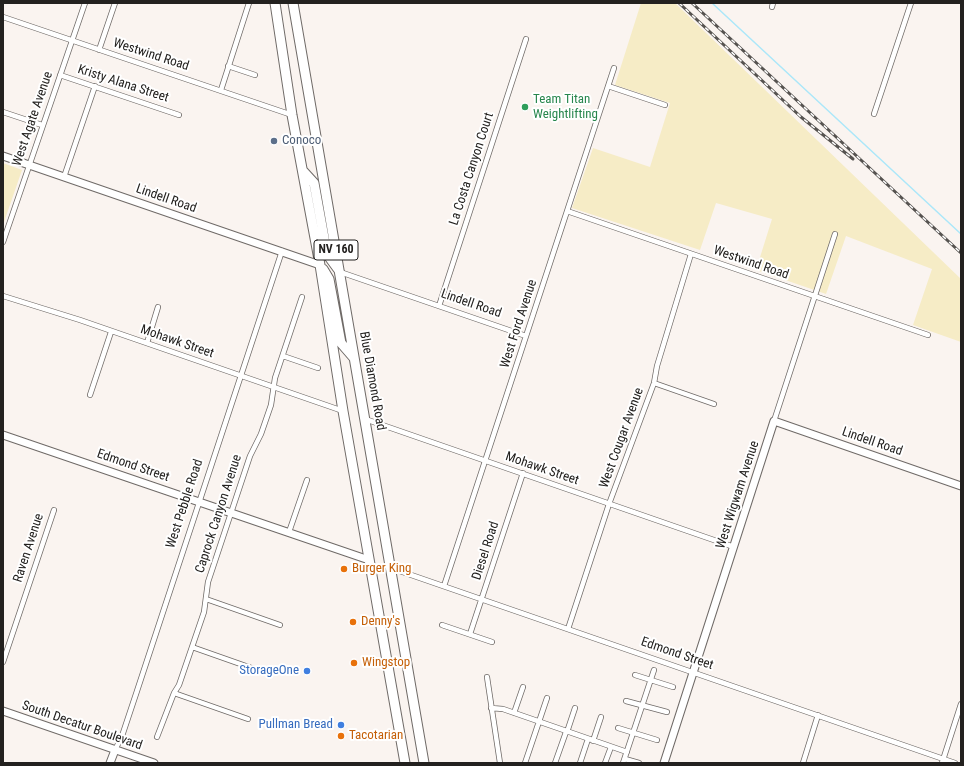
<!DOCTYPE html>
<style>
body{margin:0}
#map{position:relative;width:964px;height:766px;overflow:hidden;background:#faf4f0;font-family:"Roboto Condensed",sans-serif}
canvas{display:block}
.frame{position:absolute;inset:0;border:4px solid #23211f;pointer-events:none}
</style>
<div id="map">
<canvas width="964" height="766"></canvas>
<div class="frame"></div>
</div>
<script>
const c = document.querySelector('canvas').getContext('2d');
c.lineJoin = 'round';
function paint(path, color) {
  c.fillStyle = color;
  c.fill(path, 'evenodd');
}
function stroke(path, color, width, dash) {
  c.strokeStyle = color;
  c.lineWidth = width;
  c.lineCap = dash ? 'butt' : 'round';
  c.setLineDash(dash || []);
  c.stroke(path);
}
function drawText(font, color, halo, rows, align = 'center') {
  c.font = font + ' "Roboto Condensed",sans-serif';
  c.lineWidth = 4;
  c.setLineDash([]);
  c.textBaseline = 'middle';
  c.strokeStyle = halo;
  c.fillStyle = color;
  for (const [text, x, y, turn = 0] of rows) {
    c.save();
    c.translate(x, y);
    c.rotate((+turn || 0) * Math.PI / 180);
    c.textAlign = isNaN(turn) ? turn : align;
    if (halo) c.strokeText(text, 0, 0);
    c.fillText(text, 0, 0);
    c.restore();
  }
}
paint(new Path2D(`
 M 641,3 L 675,3 L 961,279 L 961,342 L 913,325 L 932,269 L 846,236 L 826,294 L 756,270 L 772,219 L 716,203 L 700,250 L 572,208 L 593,148 L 650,167 L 670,103 L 615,85 Z
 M 3,163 L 22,170 L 3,225 Z`), '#f6ecc6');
stroke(new Path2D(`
 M 712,3 L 961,234`), '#abe7f9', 1.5);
const street = new Path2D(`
 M 772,7 L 773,3
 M 3,17 L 292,115
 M 99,50 L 115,3
 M 228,66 L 255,75
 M 60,75 L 179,115
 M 608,86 L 665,105
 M 221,90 L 249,3
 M 3,112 L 42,125
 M 874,114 L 911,3
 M 64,177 L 95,86
 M 567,211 L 928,335
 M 3,242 L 85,3
 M 340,272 L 526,336
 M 3,296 L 80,320 L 343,411
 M 439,306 L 526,39
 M 147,343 L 158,307
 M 283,356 L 318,368
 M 654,383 L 714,404
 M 90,395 L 111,332
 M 365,419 L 734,547
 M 774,421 L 835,234
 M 289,532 L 307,480
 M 391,568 L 955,763
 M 444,586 L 614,68
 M 206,599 L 280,625
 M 442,625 L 492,642
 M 568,629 L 609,504 L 654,383 L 657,366 L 691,254
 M 470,634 L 523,473
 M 192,647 L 263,672
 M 3,662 L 54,510
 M 635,675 L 673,687
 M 487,677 L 500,763
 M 174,693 L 248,719
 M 626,701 L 667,712
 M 491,708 L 503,709 L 627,752
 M 514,713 L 523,687
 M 618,728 L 657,740
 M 567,732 L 575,708
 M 157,737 L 174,693 L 179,685 L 204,612 L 208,582 L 250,456 L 261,434 L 271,405 L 275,378 L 302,297
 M 593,741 L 601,717
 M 115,750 L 122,736 L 137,691 L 282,251
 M 625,759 L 639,763
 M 525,763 L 547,698
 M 555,763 L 566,732
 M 580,763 L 588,739
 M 605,763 L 611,747
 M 623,763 L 654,670
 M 803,763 L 818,715
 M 942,763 L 961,704`);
const secondary = new Path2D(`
 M 3,156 L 320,265
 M 3,435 L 369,560
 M 110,763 L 115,750
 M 664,763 L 774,421 L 961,486`);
const primary = new Path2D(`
 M 3,711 L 154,763`);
const highway = new Path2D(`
 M 275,3 L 292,115 L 320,265 L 343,411 L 405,763
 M 293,3 L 424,763
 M 303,171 L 314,183 L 327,254 L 338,269
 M 323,269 L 329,279 L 341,343 L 354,358`);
stroke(street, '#6f6a67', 6);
stroke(secondary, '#6f6a67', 9);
stroke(primary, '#6f6a67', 9);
stroke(highway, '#6f6a67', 11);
stroke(street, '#fff', 4.5);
stroke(secondary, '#fff', 7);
stroke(primary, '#fff', 7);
stroke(highway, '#fff', 9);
const rail = new Path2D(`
 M 679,3 L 801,117 L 853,159
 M 692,3 L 961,253`);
stroke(rail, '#565350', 3);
stroke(rail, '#fff', 1.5, [4.5]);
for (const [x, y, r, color] of [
 [525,107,4,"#2e9e5b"],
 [274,141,4,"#5c6f8a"],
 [344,569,4,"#e8710a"],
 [353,622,4,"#e8710a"],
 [354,663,4,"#e8710a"],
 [307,671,4,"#3f7fe0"],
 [341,725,4,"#3f7fe0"],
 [341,736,4,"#e8710a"]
]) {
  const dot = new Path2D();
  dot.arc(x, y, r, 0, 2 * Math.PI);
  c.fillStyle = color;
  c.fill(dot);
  stroke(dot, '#fff', 1.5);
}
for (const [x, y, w] of [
 [336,250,44]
]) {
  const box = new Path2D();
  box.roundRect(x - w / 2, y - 10, w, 20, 3);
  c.fillStyle = '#fff';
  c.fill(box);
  stroke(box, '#23211f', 1);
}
drawText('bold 12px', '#23211f', null, [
 ["NV 160",336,250]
]);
drawText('13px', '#23211f', '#fff', [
 ["Westwind Road",151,55,18],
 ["Kristy Alana Street",123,84,18],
 ["West Agate Avenue",33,119,-71],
 ["La Costa Canyon Court",472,169,-72],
 ["Lindell Road",166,199,19],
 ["Westwind Road",751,263,19],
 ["Lindell Road",471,304,19],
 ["West Ford Avenue",519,324,-72],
 ["Mohawk Street",177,342,19],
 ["Blue Diamond Road",372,381,80],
 ["West Cougar Avenue",622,438,-70],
 ["Lindell Road",872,442,19],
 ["Edmond Street",133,466,19],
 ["Mohawk Street",542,469,19],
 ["West Wigwam Avenue",738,495,-72],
 ["West Pebble Road",185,504,-72],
 ["Caprock Canyon Avenue",219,514,-72],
 ["Raven Avenue",29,548,-72],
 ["Diesel Road",486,551,-72],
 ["Edmond Street",677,654,19],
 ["South Decatur Boulevard",82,726,19]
]);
drawText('13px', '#27864d', '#fff', [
 ["Team Titan",533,100],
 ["Weightlifting",533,115]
], 'left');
drawText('13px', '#4e5e75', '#fff', [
 ["Conoco",282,141]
], 'left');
drawText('13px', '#c56008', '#fff', [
 ["Burger King",352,569],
 ["Denny's",361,622],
 ["Wingstop",362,663],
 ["Tacotarian",349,736]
], 'left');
drawText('13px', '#366cbe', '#fff', [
 ["StorageOne",299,671],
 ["Pullman Bread",333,725]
], 'right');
</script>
